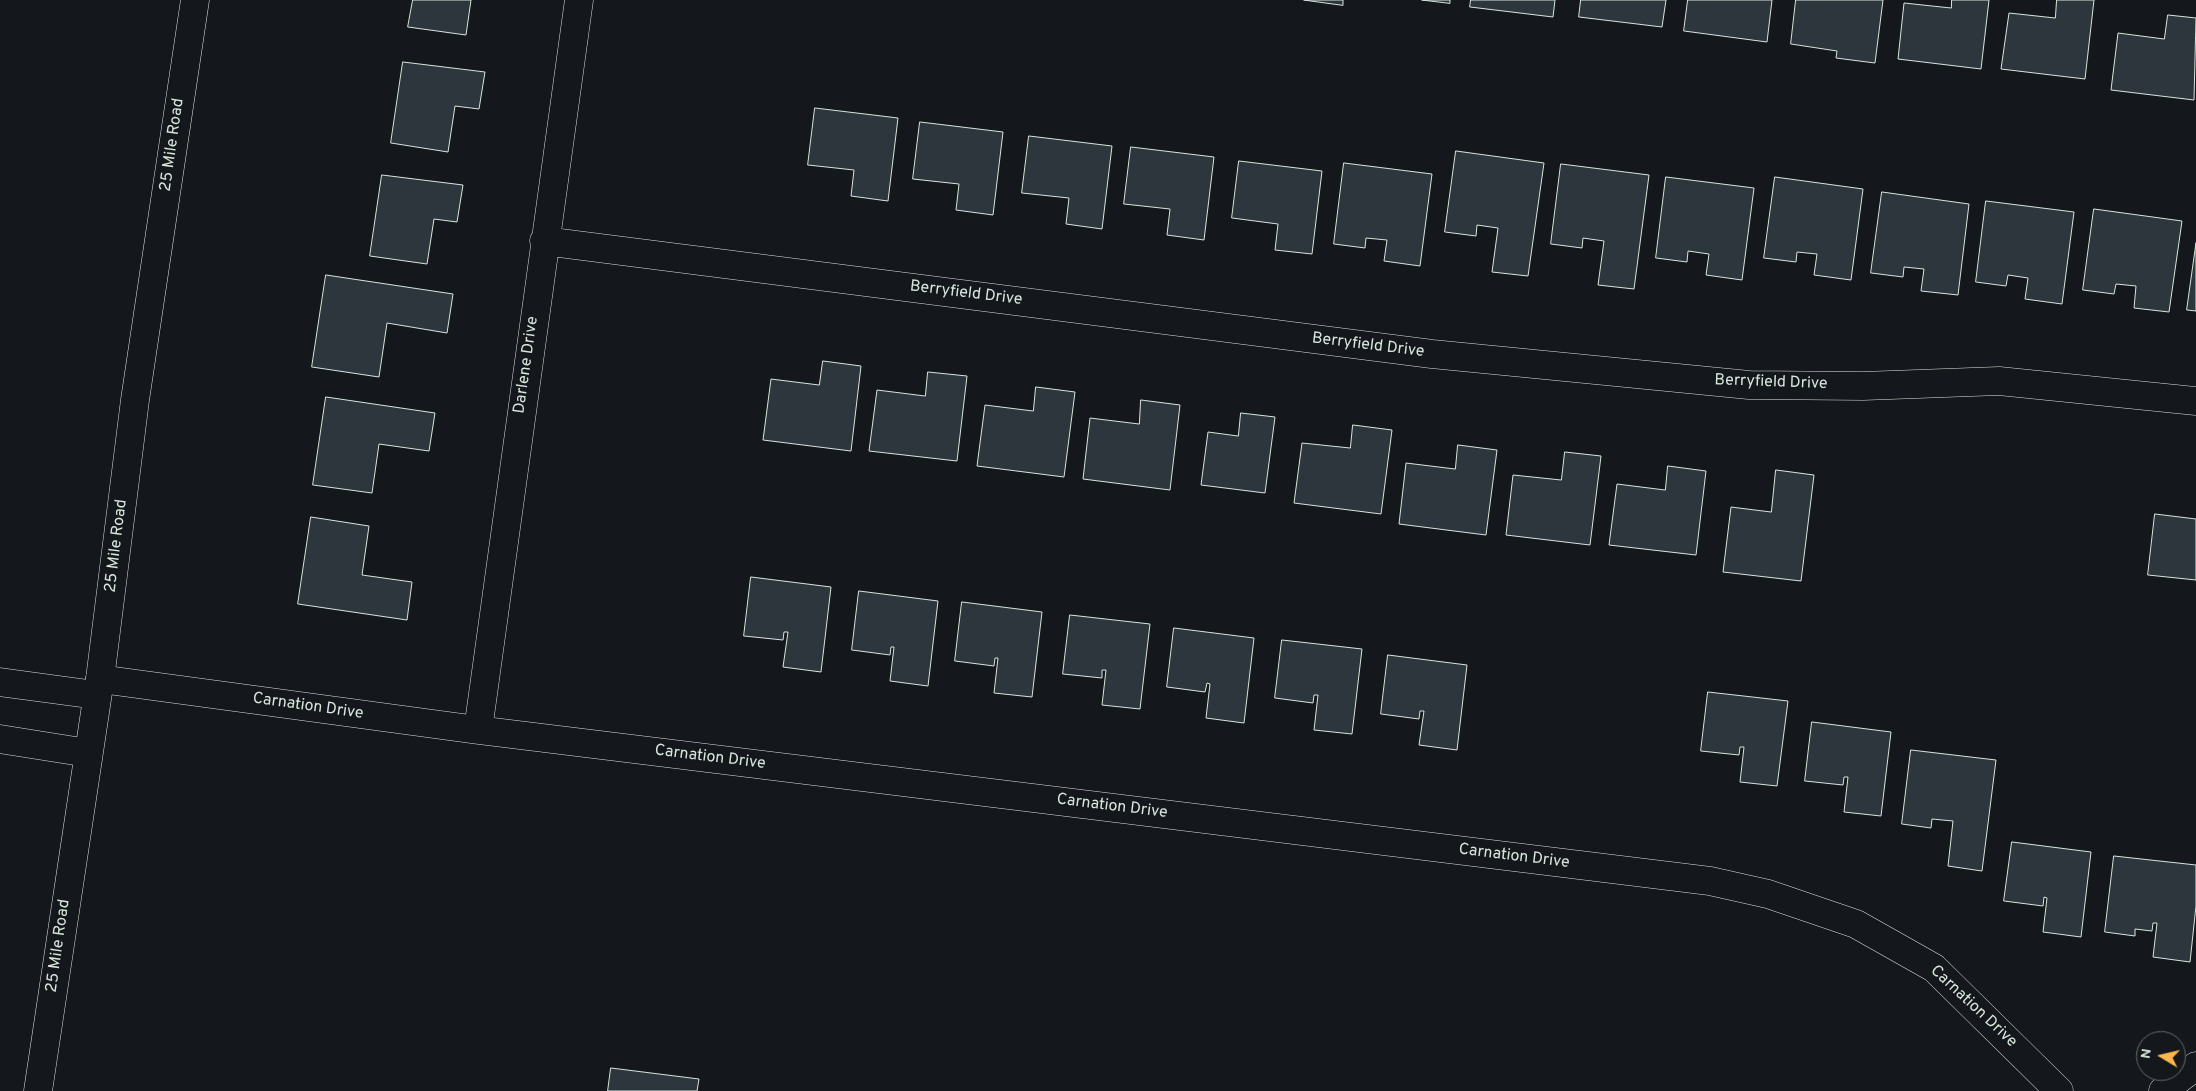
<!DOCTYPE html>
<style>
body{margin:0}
#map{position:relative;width:2196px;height:1091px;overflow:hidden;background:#14181c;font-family:Overpass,sans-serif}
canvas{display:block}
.north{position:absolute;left:2136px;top:1031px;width:50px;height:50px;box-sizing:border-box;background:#14181c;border:1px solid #626a69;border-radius:50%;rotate:279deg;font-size:14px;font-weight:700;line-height:20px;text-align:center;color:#d8e6dc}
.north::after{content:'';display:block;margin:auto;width:18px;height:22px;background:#ffb74d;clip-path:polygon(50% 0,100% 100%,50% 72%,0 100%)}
</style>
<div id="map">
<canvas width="2196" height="1091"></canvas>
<div class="north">N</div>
</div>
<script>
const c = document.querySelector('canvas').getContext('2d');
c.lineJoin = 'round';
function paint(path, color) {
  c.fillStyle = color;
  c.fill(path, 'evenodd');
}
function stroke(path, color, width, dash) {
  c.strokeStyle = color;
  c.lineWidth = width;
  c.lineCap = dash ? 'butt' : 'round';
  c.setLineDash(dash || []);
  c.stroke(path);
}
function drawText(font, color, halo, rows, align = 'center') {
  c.font = font + ' Overpass,sans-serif';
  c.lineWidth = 4;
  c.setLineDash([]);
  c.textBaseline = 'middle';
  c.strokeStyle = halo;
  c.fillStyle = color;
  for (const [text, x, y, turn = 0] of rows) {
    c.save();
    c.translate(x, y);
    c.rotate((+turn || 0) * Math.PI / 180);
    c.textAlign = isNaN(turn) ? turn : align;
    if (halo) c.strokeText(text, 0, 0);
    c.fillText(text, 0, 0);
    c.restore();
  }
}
const building = new Path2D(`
 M 413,0 L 471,0 L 466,35 L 408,27 Z
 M 1304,0 L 1343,0 L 1343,5 Z
 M 1422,0 L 1450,0 L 1450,3 Z
 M 1471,0 L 1555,0 L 1553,17 L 1470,7 Z
 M 1581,0 L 1666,0 L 1662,27 L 1579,17 Z
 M 1688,0 L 1772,0 L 1767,42 L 1684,31 Z
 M 1796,0 L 1883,0 L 1875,63 L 1836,58 L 1837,51 L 1791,44 Z
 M 1952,0 L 1989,0 L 1981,69 L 1898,59 L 1904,3 L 1951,8 Z
 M 2057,0 L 2094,0 L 2085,79 L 2001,69 L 2009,13 L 2055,18 Z
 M 2168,15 L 2196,18 L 2194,100 L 2111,90 L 2118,33 L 2164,39 Z
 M 403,62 L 485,72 L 479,109 L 455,106 L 448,152 L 391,143 Z
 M 815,108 L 898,118 L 888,201 L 851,196 L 854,170 L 808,165 Z
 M 920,122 L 1003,132 L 993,215 L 956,210 L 959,184 L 913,179 Z
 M 1029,136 L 1112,146 L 1102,229 L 1066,224 L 1069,198 L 1022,193 Z
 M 1131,147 L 1214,157 L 1204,240 L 1167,235 L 1170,209 L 1124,204 Z
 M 1456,151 L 1544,163 L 1528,276 L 1492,272 L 1498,228 L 1477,225 L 1476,236 L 1445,232 Z
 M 1239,161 L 1322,171 L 1312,254 L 1275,250 L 1278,224 L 1232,218 Z
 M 1344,163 L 1432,174 L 1420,266 L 1384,261 L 1387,240 L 1366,238 L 1365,248 L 1334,244 Z
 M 1561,164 L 1649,175 L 1634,289 L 1598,285 L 1604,241 L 1583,238 L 1582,248 L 1551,244 Z
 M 382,175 L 463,185 L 457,222 L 434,219 L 427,264 L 370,256 Z
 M 1666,177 L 1754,188 L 1742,280 L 1706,275 L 1709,254 L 1688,251 L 1687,262 L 1656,258 Z
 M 1775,177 L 1863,189 L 1851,280 L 1814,275 L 1817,254 L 1797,252 L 1796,262 L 1764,258 Z
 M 1882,192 L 1969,204 L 1958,295 L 1921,291 L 1924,269 L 1904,267 L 1903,277 L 1871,273 Z
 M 1986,201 L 2074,212 L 2062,304 L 2025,299 L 2028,278 L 2008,275 L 2006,286 L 1976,282 Z
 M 2094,209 L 2182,221 L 2169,312 L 2134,308 L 2136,286 L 2116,284 L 2114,294 L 2083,290 Z
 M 2196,243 L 2196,311 L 2187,310 Z
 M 326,275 L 453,294 L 447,333 L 387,323 L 379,377 L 312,367 Z
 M 823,361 L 861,366 L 851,451 L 763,440 L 771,379 L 819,385 Z
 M 928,372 L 967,376 L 957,461 L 869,451 L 877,390 L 925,396 Z
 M 1036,387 L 1075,392 L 1064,477 L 977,466 L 985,405 L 1033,411 Z
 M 326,397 L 435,413 L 429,451 L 379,444 L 372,493 L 313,485 Z
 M 1141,400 L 1180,405 L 1170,490 L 1083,479 L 1090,418 L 1139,424 Z
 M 1241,413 L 1275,417 L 1265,493 L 1201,485 L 1208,432 L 1238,436 Z
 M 1353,425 L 1392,430 L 1381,514 L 1294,503 L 1302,443 L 1350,448 Z
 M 1458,445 L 1497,450 L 1486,535 L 1399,524 L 1406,463 L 1455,469 Z
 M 1565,452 L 1601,456 L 1590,545 L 1506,535 L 1513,475 L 1561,480 Z
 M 1668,466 L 1706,471 L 1696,555 L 1609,545 L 1617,484 L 1665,490 Z
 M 1776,470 L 1814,475 L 1801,581 L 1723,572 L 1731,507 L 1771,512 Z
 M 2155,514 L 2196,519 L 2196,580 L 2148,575 Z
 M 311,517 L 369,526 L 362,575 L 412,582 L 407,620 L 298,604 Z
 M 751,577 L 831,587 L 821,672 L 783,667 L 788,632 L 784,632 L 783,640 L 744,636 Z
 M 859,591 L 938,601 L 928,686 L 890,681 L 894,647 L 891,647 L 890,655 L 852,650 Z
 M 962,602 L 1042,612 L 1032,697 L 994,693 L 998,658 L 995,658 L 994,666 L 955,661 Z
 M 1070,615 L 1150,624 L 1140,709 L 1102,705 L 1106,670 L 1102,670 L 1102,678 L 1063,674 Z
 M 1174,628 L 1254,638 L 1244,723 L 1206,718 L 1210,684 L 1207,683 L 1205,692 L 1167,687 Z
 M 1282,640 L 1362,649 L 1352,734 L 1314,730 L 1318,695 L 1314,695 L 1313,703 L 1275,698 Z
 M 1388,655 L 1467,665 L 1457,750 L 1419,745 L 1424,711 L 1420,711 L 1419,719 L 1381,714 Z
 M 1708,692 L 1788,701 L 1777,786 L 1740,782 L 1744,747 L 1740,747 L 1739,755 L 1701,751 Z
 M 1812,722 L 1891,732 L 1881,816 L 1844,812 L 1848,777 L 1844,777 L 1843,785 L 1805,781 Z
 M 1911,750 L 1996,760 L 1982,871 L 1948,866 L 1953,821 L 1932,819 L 1931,828 L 1902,824 Z
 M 2012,842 L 2091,852 L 2081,937 L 2043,932 L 2047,898 L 2044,897 L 2043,906 L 2004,901 Z
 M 2114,856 L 2196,865 L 2196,906 L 2190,962 L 2153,957 L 2157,923 L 2153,923 L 2152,931 L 2135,929 L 2135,936 L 2105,932 Z
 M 611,1068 L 699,1079 L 697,1091 L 608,1091 Z`);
paint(building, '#2c363c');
stroke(building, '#d8e6dc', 1);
const street = new Path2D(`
 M 544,241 L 1432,354 L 1749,385 L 1863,386 L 1999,381 L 2196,401
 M 100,679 L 478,730 L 1710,881 L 1768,894 L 1856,924 L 1934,968 L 2059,1091
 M 0,682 L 96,695
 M 478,730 L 579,0
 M 0,739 L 88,753
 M 2163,1091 L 2196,1066`);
const secondary = new Path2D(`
 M 38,1091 L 100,679 L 135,400 L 195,0`);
stroke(street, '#d8e6dc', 29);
stroke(secondary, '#d8e6dc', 29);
stroke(street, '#14181c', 28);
stroke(secondary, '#14181c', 28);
drawText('16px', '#d8e6dc', '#14181c', [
 ["25 Mile Road",173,145,-82],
 ["Berryfield Drive",966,294,7],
 ["Berryfield Drive",1368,346,7],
 ["Darlene Drive",527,365,-82],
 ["Berryfield Drive",1771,383,2],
 ["25 Mile Road",117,546,-83],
 ["Carnation Drive",308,707,8],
 ["Carnation Drive",710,758,7],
 ["Carnation Drive",1112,807,7],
 ["Carnation Drive",1514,857,7],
 ["25 Mile Road",59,946,-82],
 ["Carnation Drive",1973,1007,43]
]);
</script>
